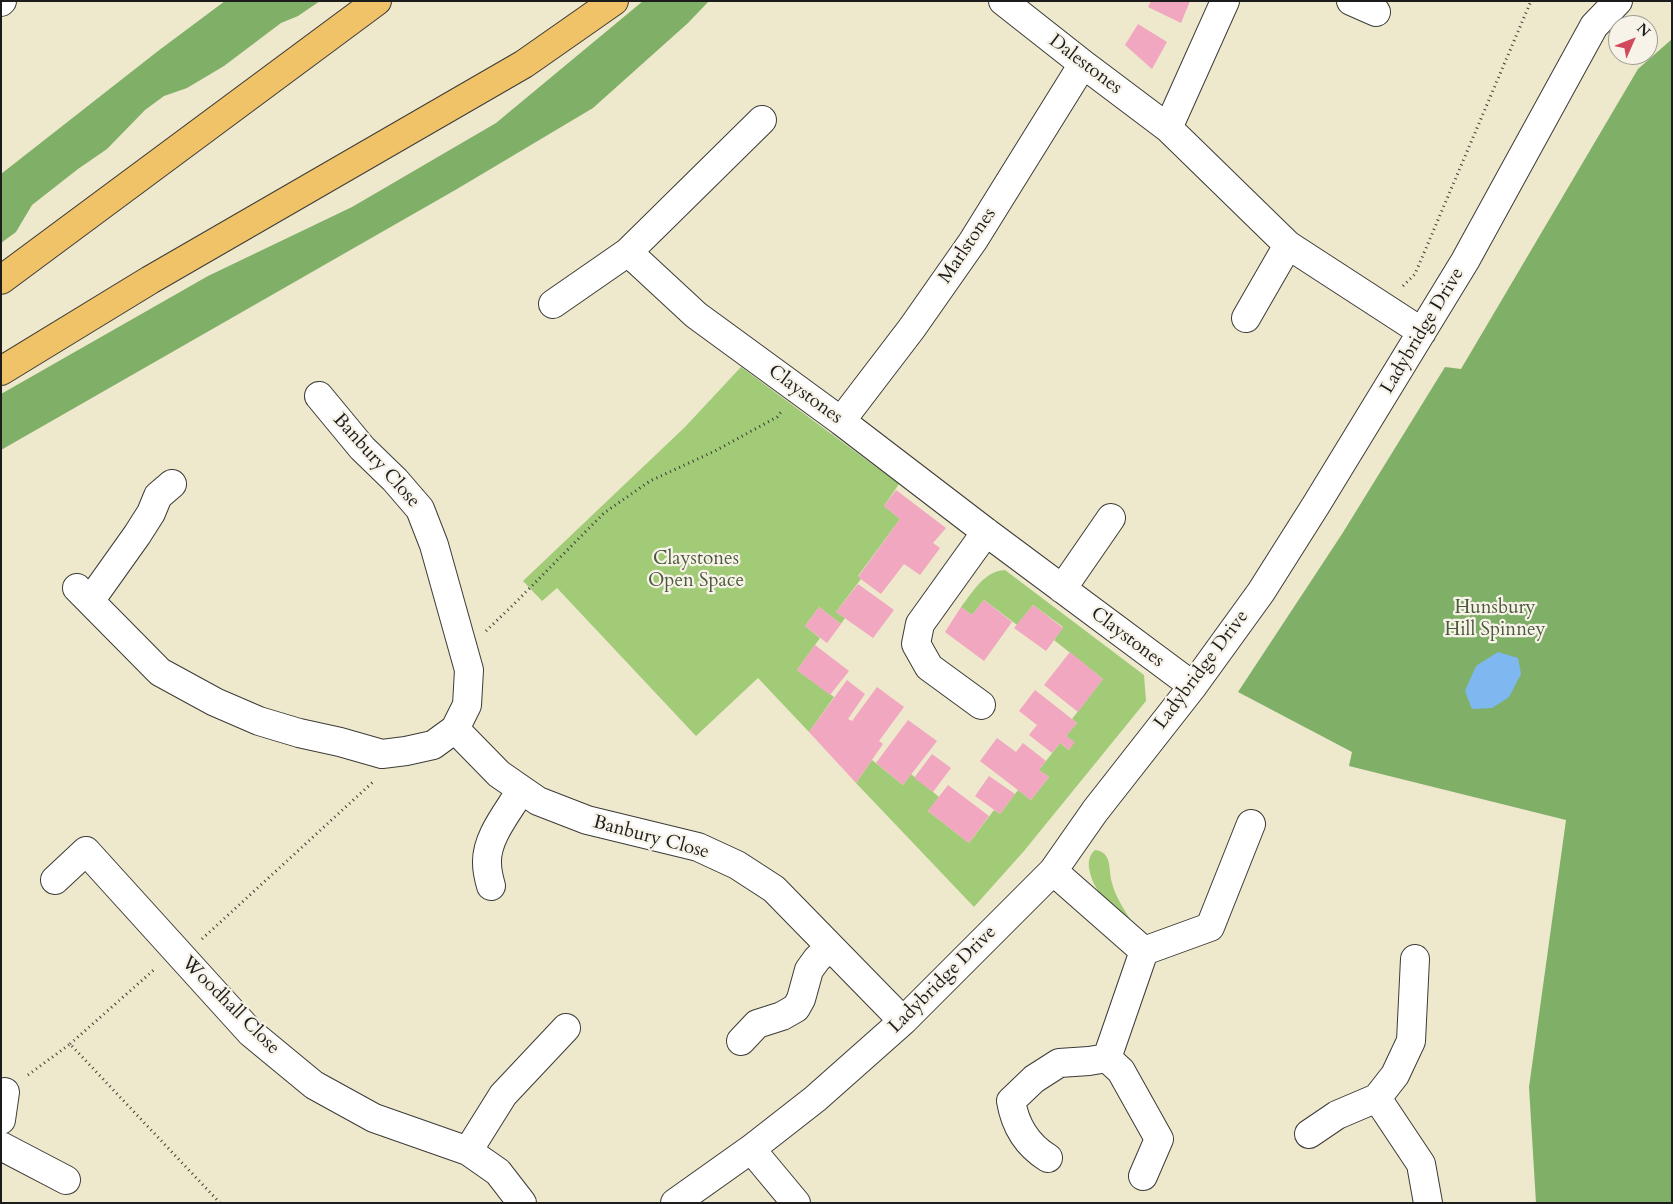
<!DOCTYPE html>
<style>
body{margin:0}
#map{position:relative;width:1673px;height:1204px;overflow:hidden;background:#eee8cd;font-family:Cardo,serif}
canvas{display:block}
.frame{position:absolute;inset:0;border:2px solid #1c1c1c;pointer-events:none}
.north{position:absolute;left:1608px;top:15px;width:50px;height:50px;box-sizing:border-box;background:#f7f3e8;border:1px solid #9f9d96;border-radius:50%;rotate:46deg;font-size:14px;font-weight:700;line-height:20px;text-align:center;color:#1c1c1c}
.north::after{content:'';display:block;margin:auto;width:18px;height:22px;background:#d1495b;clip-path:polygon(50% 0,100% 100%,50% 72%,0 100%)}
</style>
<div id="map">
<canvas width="1673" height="1204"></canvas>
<div class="frame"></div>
<div class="north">N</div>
</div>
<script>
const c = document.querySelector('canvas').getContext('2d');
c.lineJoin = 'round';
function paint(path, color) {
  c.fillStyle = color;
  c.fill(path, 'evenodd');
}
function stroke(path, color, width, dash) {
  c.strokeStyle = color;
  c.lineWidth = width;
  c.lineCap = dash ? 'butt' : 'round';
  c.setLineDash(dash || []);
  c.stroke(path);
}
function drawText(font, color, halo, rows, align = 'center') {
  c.font = font + ' Cardo,serif';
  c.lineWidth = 4.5;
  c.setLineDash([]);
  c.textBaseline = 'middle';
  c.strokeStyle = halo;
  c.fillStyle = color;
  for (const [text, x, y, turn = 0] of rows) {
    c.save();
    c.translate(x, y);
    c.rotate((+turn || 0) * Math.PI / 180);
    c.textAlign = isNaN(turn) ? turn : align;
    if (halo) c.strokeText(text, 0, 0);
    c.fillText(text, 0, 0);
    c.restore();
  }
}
paint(new Path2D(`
 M 741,367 L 899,484 L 884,506 L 900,519 L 858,576 L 861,579 L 836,612 L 845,618 L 841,624 L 819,607 L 805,626 L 820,638 L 797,670 L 834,697 L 809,732 L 758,678 L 696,736 L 557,588 L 542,601 L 523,581 L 685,427 Z
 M 1005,570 L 1144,675 L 1146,701 L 1024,851 L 974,907 L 856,783 L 872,760 L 903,785 L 911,774 L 939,797 L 928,811 L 969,843 L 994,810 L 1000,814 L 1018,790 L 1031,800 L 1049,777 L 1039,770 L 1060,743 L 1069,750 L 1074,742 L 1066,736 L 1077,723 L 1072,719 L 1103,679 L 1054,640 L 1063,627 L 1033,605 L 1017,625 L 984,600 L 972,615 L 961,607 C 973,592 984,571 1005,570 Z
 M 1095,850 C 1113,852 1108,870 1112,883 C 1115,895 1123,908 1130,919 C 1110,906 1093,892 1089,868 C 1088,861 1090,854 1095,850 Z`), '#a1cb77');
paint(new Path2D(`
 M 225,1 L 320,1 L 298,16 L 281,23 L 224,66 L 187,88 L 164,96 L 145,110 L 107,149 L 78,169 L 32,205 L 16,232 L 1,243 L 1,174 L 158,51 Z
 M 643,1 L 709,1 L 688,23 L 593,108 L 457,189 L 1,450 L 1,394 L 208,276 L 352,207 L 496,123 Z
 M 1672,39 L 1672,1203 L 1536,1203 L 1529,1087 L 1566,820 L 1349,766 L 1352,752 L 1238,692 L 1342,534 L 1445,367 L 1461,369 L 1638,69 Z`), '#80af68');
paint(new Path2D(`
 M 1498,652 L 1518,658 L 1521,674 L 1509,697 L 1492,708 L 1472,709 L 1465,691 L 1476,666 Z`), '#7fb8f0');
paint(new Path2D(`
 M 1151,1 L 1190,1 L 1181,23 L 1148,7 Z
 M 1138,24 L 1167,42 L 1152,69 L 1125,45 Z
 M 896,490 L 946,528 L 933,543 L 940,548 L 920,575 L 904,564 L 881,594 L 858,577 L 900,519 L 884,506 Z
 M 858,584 L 894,610 L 873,638 L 836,612 Z
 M 984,600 L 1012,622 L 984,661 L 945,632 L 961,607 L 972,615 Z
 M 1033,605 L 1063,628 L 1046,651 L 1014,628 Z
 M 819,607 L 841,624 L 827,643 L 805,626 Z
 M 815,645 L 849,671 L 830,695 L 797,670 Z
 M 1070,652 L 1103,679 L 1078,712 L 1044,685 Z
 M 847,680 L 865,694 L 848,719 L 852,721 L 877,687 L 904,707 L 879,741 L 883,744 L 856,783 L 809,732 Z
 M 1035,690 L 1077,723 L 1066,736 L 1075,742 L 1069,750 L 1060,743 L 1052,753 L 1029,735 L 1037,725 L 1019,711 Z
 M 908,720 L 937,741 L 903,785 L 876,763 Z
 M 997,738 L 1016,752 L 1023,743 L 1046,761 L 1039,770 L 1049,777 L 1031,800 L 980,761 Z
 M 932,754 L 951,768 L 933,792 L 914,778 Z
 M 989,776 L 1015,794 L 1000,814 L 975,796 Z
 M 948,785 L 989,816 L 969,843 L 928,811 Z`), '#f0a7bf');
const minor = new Path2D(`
 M 1003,1 L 1083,64 L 1168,128 L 1288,245 L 1422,332
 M 1351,1 L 1376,12
 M 1,2 L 2,1
 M 1168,128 L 1225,1
 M 628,252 L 696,315 L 841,421 L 986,532 L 1193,686
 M 553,304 L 628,252 L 762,120
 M 1246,318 L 1288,245
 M 319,396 L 362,448 L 395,480 L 420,509 L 434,545 L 469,670 L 467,705 L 455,729
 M 841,421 L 912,328 L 973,241 L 1083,64
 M 77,588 L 160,672 L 215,702 L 259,721 L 299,733 L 340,742 L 382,754 L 406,751 L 433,745 L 455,729 L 499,774 L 538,801 L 587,820 L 698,847 L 737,865 L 774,889 L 903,1021
 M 1062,589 L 1111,518
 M 90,601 L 137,535 L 151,513 L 158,496 L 172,484
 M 981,705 L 929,667 L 916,644 L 920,624 L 986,532
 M 1053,871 L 1144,951
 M 55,880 L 86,851 L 251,1033 L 314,1085 L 374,1118 L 468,1151 L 498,1172 L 522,1203
 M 491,886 C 489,879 487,871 487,863 C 486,837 509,811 521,790
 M 741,1041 L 757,1024 L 782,1016 L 796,1008 L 801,999 L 809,970 L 817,959 L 830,947
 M 1107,1058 L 1144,951 L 1210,927 L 1251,824
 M 1377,1098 L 1421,1164 L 1428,1203
 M 1,1120 L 5,1092
 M 1309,1134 L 1337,1115 L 1377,1098 L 1395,1075 L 1411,1041 L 1415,959
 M 1,1146 L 66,1180
 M 751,1149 L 796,1203
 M 468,1151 L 503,1095 L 566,1028
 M 1048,1158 C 1027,1145 1015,1125 1011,1101 L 1034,1079 L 1059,1063 L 1089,1061 L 1107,1058 L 1121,1071 L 1159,1139 L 1143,1176
 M 675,1203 L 751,1149 L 815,1099 L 903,1021 L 1053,871 L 1095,811 L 1193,686 L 1261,592 L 1316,505 L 1465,261 L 1594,26 L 1618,1`);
const highway = new Path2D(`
 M 1,280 L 377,1
 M 1,371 L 150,280 L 524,64 L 614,1`);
stroke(minor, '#3c3b37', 30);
stroke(highway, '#3c3b37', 30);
stroke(new Path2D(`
 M 1403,286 L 1415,274 L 1531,1
 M 486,631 L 513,605 L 604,513 L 650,481 L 715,451 L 777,417 L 781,412
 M 202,939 L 374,781
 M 70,1044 L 156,968
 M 28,1075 L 70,1044 L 220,1203`), '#3c3b37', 3, [1, 4]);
stroke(minor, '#fff', 28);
stroke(highway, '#f1c369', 28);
drawText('19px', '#1c1c1c', '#f7f3e8', [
 ["Dalestones",1085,65,37],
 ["Marlstones",968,246,-56],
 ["Ladybridge Drive",1423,331,-59],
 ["Claystones",805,395,36],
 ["Banbury Close",376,461,48],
 ["Claystones",1127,638,37],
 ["Ladybridge Drive",1202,670,-53],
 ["Banbury Close",651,838,15],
 ["Ladybridge Drive",943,980,-45],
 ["Woodhall Close",230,1006,45]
]);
drawText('19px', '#4b593c', '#f7f3e8', [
 ["Claystones",696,560],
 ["Open Space",696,582],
 ["Hunsbury",1495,609],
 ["Hill Spinney",1495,631]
]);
</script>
